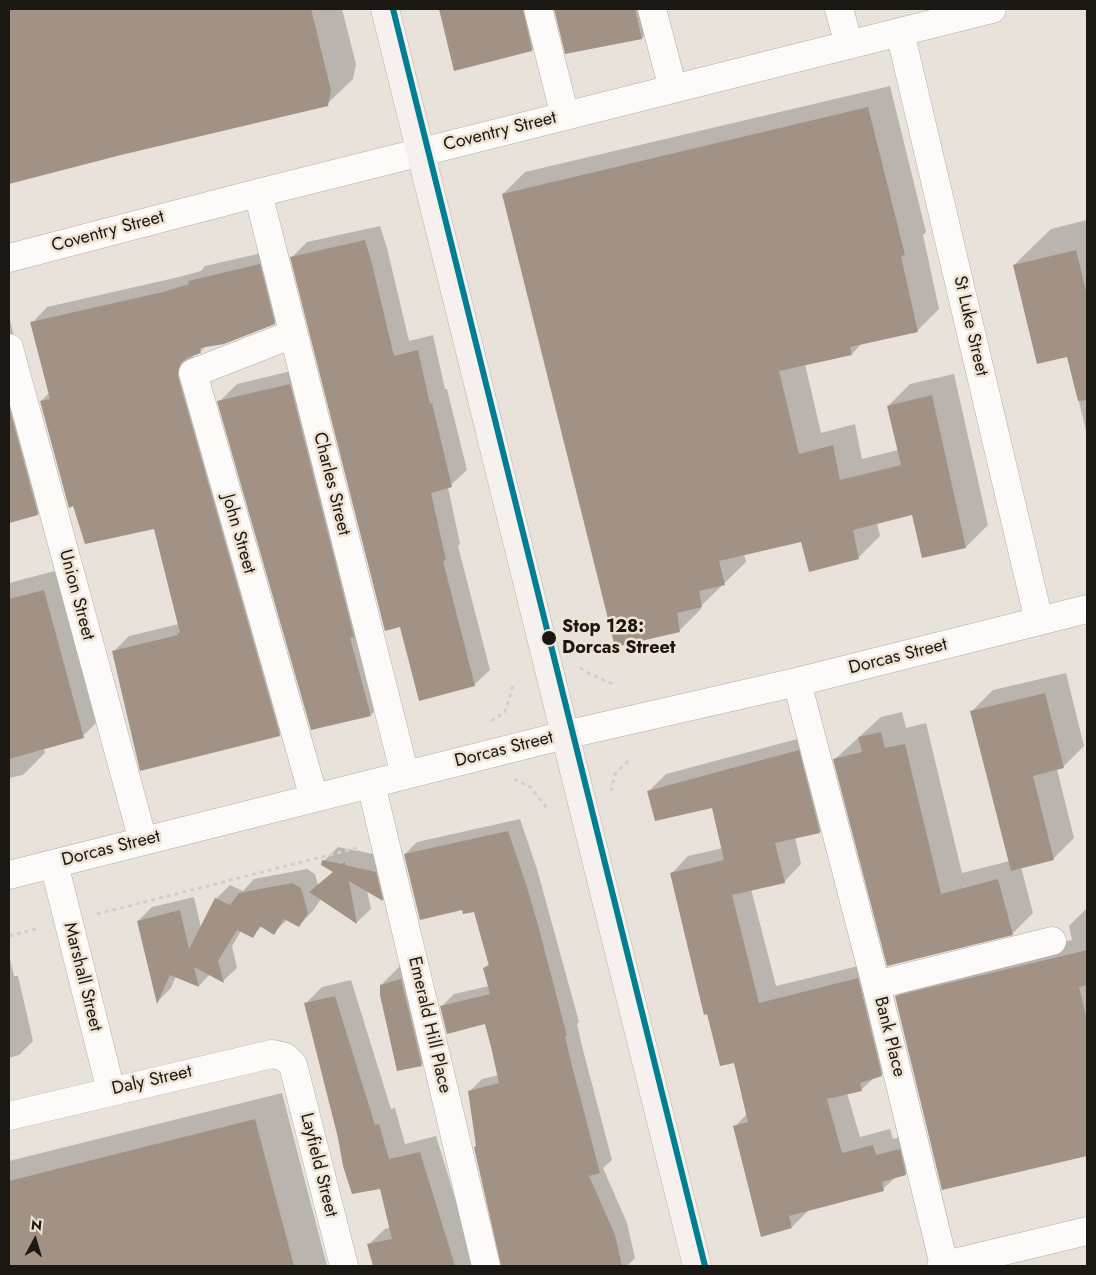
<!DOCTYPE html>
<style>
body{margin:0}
#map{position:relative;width:1096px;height:1275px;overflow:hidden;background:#e9e2da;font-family:Jost,sans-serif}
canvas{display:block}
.frame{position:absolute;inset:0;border:10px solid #1b1712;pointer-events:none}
.north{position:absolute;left:10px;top:1215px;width:50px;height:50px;-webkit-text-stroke:4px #efe3d4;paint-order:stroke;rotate:6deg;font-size:14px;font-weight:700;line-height:20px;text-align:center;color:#1b1712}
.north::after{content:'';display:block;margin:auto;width:18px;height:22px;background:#1b1712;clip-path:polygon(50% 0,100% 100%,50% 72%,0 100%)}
</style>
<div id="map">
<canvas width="1096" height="1275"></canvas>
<div class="frame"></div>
<div class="north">N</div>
</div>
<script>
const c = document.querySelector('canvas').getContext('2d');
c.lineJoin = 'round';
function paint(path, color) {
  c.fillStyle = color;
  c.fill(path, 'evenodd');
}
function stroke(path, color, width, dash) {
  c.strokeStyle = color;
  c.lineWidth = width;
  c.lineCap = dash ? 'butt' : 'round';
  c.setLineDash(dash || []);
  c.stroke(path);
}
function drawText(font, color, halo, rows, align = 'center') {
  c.font = font + ' Jost,sans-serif';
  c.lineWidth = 5;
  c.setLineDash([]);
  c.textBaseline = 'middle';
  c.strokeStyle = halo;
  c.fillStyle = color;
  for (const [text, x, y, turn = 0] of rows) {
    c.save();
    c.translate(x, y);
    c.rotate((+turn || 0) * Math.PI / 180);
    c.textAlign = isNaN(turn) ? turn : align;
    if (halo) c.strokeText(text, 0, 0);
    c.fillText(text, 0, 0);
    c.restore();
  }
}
paint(new Path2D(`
 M 9,9 L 342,9 L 356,64 L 353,79 L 327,104 L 121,154 L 9,183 Z
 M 441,9 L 550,9 L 555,27 L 532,50 L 455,69 Z
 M 555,9 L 663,9 L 664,15 L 642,38 L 566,52 Z
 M 890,86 L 926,232 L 923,235 L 939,309 L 917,331 L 863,342 L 852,354 L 805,364 L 821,433 L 855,424 L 862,459 L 898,450 L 888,406 L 910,384 L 954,374 L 988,525 L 966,547 L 923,557 L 913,513 L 877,523 L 880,536 L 858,558 L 802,541 L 744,554 L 746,562 L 701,606 L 701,609 L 679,631 L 503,194 L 525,172 Z
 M 1087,220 L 1087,435 L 1068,356 L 1014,265 L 1051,229 Z
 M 380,226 L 387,248 L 409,341 L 433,335 L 445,389 L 447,389 L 467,470 L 451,485 L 448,487 L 460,544 L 458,546 L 490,670 L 474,685 L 401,626 L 292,257 L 307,242 Z
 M 275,250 L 290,308 L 274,323 L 206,346 L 200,352 L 193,355 L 193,361 L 295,719 L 279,735 L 114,651 L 129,636 L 179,624 L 155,527 L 41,401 L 50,392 L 32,323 L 47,307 L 179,277 L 201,271 L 205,266 Z
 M 9,316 L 26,387 L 60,492 L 38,514 L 9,522 Z
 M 308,367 L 388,697 L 371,715 L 219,402 L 237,384 Z
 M 66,568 L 105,714 L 83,736 L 44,747 L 45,753 L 23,775 L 9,778 L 9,583 Z
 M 1066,673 L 1084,746 L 1063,767 L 1057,769 L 1074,838 L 1053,859 L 1021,867 L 1033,913 L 1012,934 L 888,965 L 835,759 L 881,717 L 902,712 L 906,728 L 926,723 L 962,873 L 1010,861 L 972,711 L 993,690 Z
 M 816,734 L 837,815 L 820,832 L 795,837 L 801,864 L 784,882 L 751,889 L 776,986 L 875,962 L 899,1058 L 881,1075 L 874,1078 L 862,1089 L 847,1093 L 860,1137 L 890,1129 L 893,1139 L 917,1132 L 923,1157 L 905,1174 L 897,1176 L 883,1189 L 809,1210 L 792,1227 L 735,1126 L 747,1114 L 735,1061 L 671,874 L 688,856 L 723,848 L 713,806 L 649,791 L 666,774 Z
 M 520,819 L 537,869 L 579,1022 L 577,1024 L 583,1050 L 612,1160 L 603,1168 L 627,1223 L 635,1258 L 627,1266 L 502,1266 L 475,1147 L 477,1145 L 469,1092 L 482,1079 L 499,1075 L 486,1022 L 441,1007 L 454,994 L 489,986 L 484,968 L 490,963 L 475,910 L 463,908 L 405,854 L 417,842 Z
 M 338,847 L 357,851 L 359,850 L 359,851 L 390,858 L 396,886 L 383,900 L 367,891 L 371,909 L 357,922 L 321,899 L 313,911 L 299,925 L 288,919 L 273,933 L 262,926 L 252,936 L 241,931 L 232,946 L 237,968 L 223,981 L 210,974 L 199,986 L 176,976 L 171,988 L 158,1001 L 138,921 L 152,907 L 194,897 L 201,928 L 216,899 L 230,885 L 243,891 L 254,879 L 307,869 L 315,874 L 318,885 L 334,871 L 324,861 Z
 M 1087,908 L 1087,1154 L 943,1189 L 896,997 L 916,977 L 1072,940 L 1069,926 Z
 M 9,955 L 14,976 L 18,976 L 33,1041 L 19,1055 L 9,1058 Z
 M 402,964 L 442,1044 L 421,1065 L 381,985 Z
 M 351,980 L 391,1109 L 395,1108 L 405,1144 L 436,1136 L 476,1266 L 374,1266 L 368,1245 L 385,1229 L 391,1227 L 381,1188 L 339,1138 L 306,1003 L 322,987 Z
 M 282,1093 L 327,1266 L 9,1266 L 9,1161 Z`), '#0003');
paint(new Path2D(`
 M 9,9 L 311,9 L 331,90 L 328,106 L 121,155 L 9,184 Z
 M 439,9 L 523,9 L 532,51 L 454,71 Z
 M 554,9 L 635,9 L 642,39 L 565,54 Z
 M 868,107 L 905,255 L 901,256 L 918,332 L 850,347 L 852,355 L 779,371 L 799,454 L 833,445 L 840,480 L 901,465 L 887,406 L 932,395 L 966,548 L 922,558 L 912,515 L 853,530 L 859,559 L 809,572 L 801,542 L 719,561 L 725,585 L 699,591 L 702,607 L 677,613 L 680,632 L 615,647 L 502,194 Z
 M 365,240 L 372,264 L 394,356 L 418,350 L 430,404 L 432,403 L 452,487 L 431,493 L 446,560 L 443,561 L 475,686 L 419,701 L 400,627 L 385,631 L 290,257 Z
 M 1076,250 L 1087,295 L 1087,400 L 1078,401 L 1067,357 L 1037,364 L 1013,265 Z
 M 260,264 L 275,324 L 224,344 L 200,348 L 201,353 L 187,358 L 181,363 L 178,370 L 178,377 L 280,736 L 140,771 L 112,651 L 178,635 L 177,633 L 180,633 L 154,529 L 85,544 L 73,506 L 69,508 L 40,401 L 50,399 L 30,322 L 163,292 L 189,284 L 188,281 Z
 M 290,384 L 354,637 L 350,638 L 371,716 L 311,730 L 217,401 Z
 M 9,407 L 38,515 L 9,523 Z
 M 44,590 L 84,738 L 9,759 L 9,599 Z
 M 1045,693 L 1064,768 L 1033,776 L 1054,860 L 1011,871 L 970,711 Z
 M 881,732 L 885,748 L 905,744 L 941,894 L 998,879 L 1013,935 L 887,966 L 833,759 L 862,752 L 858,737 Z
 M 799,750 L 820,833 L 775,843 L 785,883 L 732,895 L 759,1003 L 858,978 L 882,1076 L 860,1083 L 862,1091 L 827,1099 L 842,1153 L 873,1145 L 876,1155 L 900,1149 L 906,1175 L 882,1182 L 884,1191 L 789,1216 L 792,1228 L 761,1237 L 733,1126 L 748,1122 L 734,1063 L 720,1066 L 707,1014 L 704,1015 L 670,873 L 724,860 L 712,808 L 655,821 L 647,791 Z
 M 508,831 L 525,881 L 537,921 L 567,1036 L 565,1036 L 571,1062 L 600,1173 L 589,1176 L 615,1235 L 622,1266 L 501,1266 L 474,1147 L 476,1146 L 468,1091 L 499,1083 L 492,1051 L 485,1024 L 447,1034 L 440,1006 L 490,994 L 483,968 L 489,966 L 474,912 L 463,914 L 462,910 L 420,920 L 404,854 Z
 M 322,860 L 342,864 L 345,862 L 345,865 L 376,872 L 383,901 L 349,881 L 357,924 L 309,892 L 333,872 L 321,865 Z
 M 292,883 L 301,888 L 308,913 L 299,927 L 284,919 L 274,935 L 260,926 L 253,938 L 237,930 L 218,961 L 224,983 L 194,967 L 199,987 L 170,975 L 157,1004 L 137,921 L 180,910 L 189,949 L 215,898 L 230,905 L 239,893 Z
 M 1087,950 L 1087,985 L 1079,987 L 1087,1020 L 1087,1156 L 942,1190 L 895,996 Z
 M 401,979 L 422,1066 L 397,1071 L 380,995 L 380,985 Z
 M 335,996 L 375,1125 L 379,1124 L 389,1159 L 420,1152 L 455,1266 L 373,1266 L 367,1244 L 392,1239 L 380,1189 L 352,1194 L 343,1166 L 338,1138 L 304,1003 Z
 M 255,1119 L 294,1266 L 9,1266 L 9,1181 Z`), '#a29285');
const minor = new Path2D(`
 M 538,9 L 565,116
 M 652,9 L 673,89
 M 839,9 L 849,45
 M 900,32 L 1039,621
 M 258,193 L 405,775
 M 9,258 L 258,193 L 992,9
 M 293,334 L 193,373 L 314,798
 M 9,348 L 143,841
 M 797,682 L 876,985 L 944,1265
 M 371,784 L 486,1266
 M 54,864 L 111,1091
 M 9,875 L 565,735 L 797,682 L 1087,609
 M 876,985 L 1052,941
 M 9,1116 L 272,1054 L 285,1057 L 293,1065 L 344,1266
 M 941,1266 L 1087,1231`);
const major = new Path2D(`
 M 385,9 L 697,1266`);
stroke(minor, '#b1aca6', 29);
stroke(major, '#beb3ad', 29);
stroke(new Path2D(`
 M 580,668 L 590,674 L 613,684
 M 491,721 L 505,712 L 514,682
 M 514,779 L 530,787 L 546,807
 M 611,791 L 615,774 L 631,758
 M 97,914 L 357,848
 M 9,936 L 40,928`), '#d1cfcc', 3, [4, 4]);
stroke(minor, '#fcfbf9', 28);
stroke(major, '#f6f0ee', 28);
stroke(new Path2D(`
 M 393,9 L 705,1266`), '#007e92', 6);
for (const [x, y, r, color] of [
 [549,638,8,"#1b1712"]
]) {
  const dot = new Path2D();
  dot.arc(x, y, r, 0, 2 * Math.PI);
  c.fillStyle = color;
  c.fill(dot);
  stroke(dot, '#efe3d4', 2);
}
drawText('18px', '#1b1712', '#efe3d4', [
 ["Coventry Street",500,132,-14],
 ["Coventry Street",108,232,-15],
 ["St Luke Street",970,326,77],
 ["Charles Street",331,484,76],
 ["John Street",238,534,74],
 ["Union Street",76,595,75],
 ["Dorcas Street",898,657,-14],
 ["Dorcas Street",504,750,-14],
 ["Dorcas Street",111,849,-14],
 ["Marshall Street",82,977,76],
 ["Emerald Hill Place",429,1025,77],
 ["Bank Place",889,1037,76],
 ["Daly Street",152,1081,-13],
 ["Layfield Street",318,1165,76]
]);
drawText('bold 18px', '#1b1712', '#efe3d4', [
 ["Stop 128:",562,628],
 ["Dorcas Street",562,649]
], 'left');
</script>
